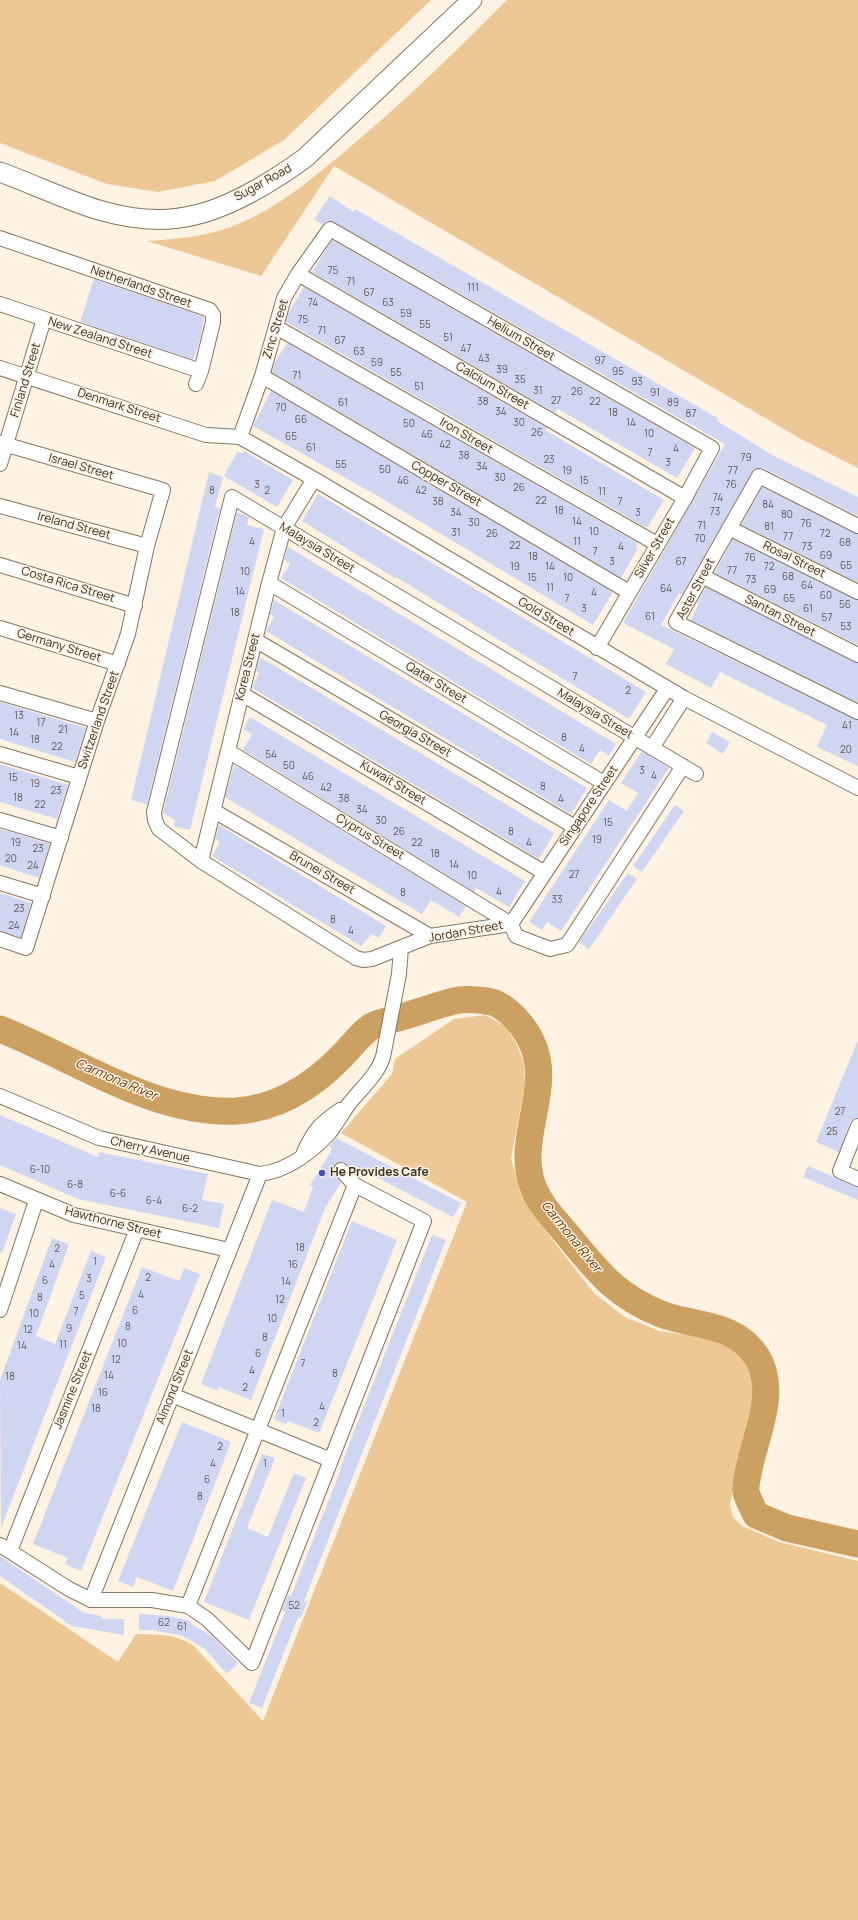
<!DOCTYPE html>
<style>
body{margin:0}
canvas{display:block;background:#fef2e3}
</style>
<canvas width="858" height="1920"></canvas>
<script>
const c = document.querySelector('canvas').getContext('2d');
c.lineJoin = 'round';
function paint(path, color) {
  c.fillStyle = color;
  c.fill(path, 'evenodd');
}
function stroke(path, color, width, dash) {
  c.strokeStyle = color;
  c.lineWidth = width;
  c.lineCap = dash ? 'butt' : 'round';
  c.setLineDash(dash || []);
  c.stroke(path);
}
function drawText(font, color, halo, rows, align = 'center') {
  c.font = font + ' Manrope,sans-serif';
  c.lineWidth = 3;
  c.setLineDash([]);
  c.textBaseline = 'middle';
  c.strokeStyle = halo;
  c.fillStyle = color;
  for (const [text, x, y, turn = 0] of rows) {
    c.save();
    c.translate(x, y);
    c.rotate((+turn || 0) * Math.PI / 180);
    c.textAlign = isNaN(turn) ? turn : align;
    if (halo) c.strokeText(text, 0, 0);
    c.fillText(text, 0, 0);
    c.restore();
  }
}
paint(new Path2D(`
 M 0,0 L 431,0 L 284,140 L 215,181 L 158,192 L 107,184 L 0,143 Z
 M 507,0 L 858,0 L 858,468 L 801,439 L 334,166 L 261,276 L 147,241 C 176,239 205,237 233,226 C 275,210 309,181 343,153 C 401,105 454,53 507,0 Z
 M 485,1015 L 505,1026 L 516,1043 L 524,1063 L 525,1085 L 511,1158 L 521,1194 L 533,1215 L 594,1293 L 625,1317 L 659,1331 L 711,1338 L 730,1347 L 746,1360 L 754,1377 L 753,1399 L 730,1504 L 733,1517 L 742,1526 L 779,1542 L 858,1561 L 858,1920 L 0,1920 L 0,1583 L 118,1662 L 136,1634 C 158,1635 174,1633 194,1646 L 263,1721 L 467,1202 L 341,1133 L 392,1074 L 395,1059 L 454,1019 Z`), '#eec894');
stroke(new Path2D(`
 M 0,1029 C 76,1059 153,1115 237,1111 C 279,1108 314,1085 342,1056 C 351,1047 361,1033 372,1026 C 380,1022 392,1020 401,1017 C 420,1012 439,1004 459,1000 C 468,999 486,1000 495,1003 C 506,1008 515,1017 522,1026 C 564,1081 511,1133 534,1189 C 542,1208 557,1222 570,1238 C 599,1273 616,1296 661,1314 C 695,1327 735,1322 757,1357 C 778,1391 756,1434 749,1469 C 748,1476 745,1485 746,1492 C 748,1500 753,1508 756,1515 L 787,1528 L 858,1544`), '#cba060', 27);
paint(new Path2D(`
 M 330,196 L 353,212 L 355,209 L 719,419 L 717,421 L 774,456 L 858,497 L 858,516 L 763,468 L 754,469 L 682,594 L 679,593 L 661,625 L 858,720 L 858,766 L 817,747 L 827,725 L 720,672 L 711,688 L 666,664 L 674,649 L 623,623 L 725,444 L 334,222 L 327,221 L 323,225 L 314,219 Z
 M 332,240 L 695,448 L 677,478 L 558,409 L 555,413 L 312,272 Z
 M 94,279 L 204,317 L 200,340 L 193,360 L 80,322 Z
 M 304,287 L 547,428 L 545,430 L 664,500 L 647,528 L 286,322 L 288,314 Z
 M 287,343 L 638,543 L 636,547 L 638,548 L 621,578 L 272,372 L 274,364 Z
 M 271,391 L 613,592 L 593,625 L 376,495 L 253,426 Z
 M 244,451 L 293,480 L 277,507 L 224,476 L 237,452 L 243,453 Z
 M 209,472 L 223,477 L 215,507 L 220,508 L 147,804 L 131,800 Z
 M 762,487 L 858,534 L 858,583 L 741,525 Z
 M 318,494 L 646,692 L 629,719 L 396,577 L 395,578 L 302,521 Z
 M 237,512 L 249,517 L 247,525 L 264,529 L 190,830 L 174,826 L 175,820 L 163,813 Z
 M 733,539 L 858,600 L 858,645 L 714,573 Z
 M 288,547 L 616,744 L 609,756 L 600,750 L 591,764 L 281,578 L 290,564 L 284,560 Z
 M 706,587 L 858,663 L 858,703 L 691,620 L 699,603 L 697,602 Z
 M 274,600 L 587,788 L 571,814 L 266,631 L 274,617 L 270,614 Z
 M 260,657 L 554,833 L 539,859 L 252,688 L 259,673 L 256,671 Z
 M 0,702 L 86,728 L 75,762 L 0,739 Z
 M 250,717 L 525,881 L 509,907 L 476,888 L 474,892 L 243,750 L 252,734 L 243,729 Z
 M 712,732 L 730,742 L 723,754 L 706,743 Z
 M 642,751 L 669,768 L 561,931 L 547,922 L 542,930 L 529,922 L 609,800 L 627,811 L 638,793 L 621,783 Z
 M 0,764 L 68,785 L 57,819 L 0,802 Z
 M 234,765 L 466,906 L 459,917 L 431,900 L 422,914 L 225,797 Z
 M 675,805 L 684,811 L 642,872 L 633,866 Z
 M 219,825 L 386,926 L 379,938 L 372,934 L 361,946 L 212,856 L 220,842 L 215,839 Z
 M 0,829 L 50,844 L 39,878 L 0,865 Z
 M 628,873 L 637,879 L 589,949 L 579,942 Z
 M 0,893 L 31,903 L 21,937 L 0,931 Z
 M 858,1040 L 858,1118 L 853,1119 L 850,1122 L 839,1152 L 816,1142 Z
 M 0,1115 L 98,1157 L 99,1152 L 208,1174 L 202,1200 L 224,1204 L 219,1228 L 78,1199 L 0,1165 Z
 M 336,1138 L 461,1203 L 453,1217 L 353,1165 L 351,1168 L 344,1162 L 336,1164 L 333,1172 L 341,1183 L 325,1208 L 251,1400 L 219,1387 L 218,1391 L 201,1384 L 272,1200 L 304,1212 L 313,1187 L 310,1185 L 330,1153 L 332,1148 L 329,1146 Z
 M 808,1166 L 858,1187 L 858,1200 L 803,1177 Z
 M 0,1208 L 16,1214 L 2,1253 L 0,1252 Z
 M 352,1221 L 397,1240 L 319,1433 L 288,1421 L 286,1424 L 274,1419 Z
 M 432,1235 L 446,1240 L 304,1601 L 307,1602 L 301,1618 L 298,1617 L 262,1708 L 249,1703 L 285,1612 L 282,1610 L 288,1595 L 291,1596 L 341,1469 L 340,1469 L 351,1439 Z
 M 52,1238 L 69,1244 L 36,1336 L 55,1344 L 91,1251 L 106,1257 L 1,1528 L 0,1380 Z
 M 142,1267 L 179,1281 L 184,1268 L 200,1274 L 81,1571 L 65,1564 L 68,1558 L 33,1544 Z
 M 182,1422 L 231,1442 L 173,1591 L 137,1577 L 133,1587 L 118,1581 Z
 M 262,1454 L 275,1458 L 247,1528 L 268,1537 L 294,1473 L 306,1478 L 249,1620 L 204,1602 Z
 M 0,1556 L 84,1613 L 102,1616 L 101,1619 L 124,1619 L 124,1635 L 72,1626 L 0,1576 Z
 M 139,1614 L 169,1616 L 191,1621 L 190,1623 L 213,1637 L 238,1663 L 227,1674 L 205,1649 L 183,1636 L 153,1630 L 139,1630 Z`), '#ced6f2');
const minor = new Path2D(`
 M 0,238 L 210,310 L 213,315 L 213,322 L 201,371 L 196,384
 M 298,274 L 685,498
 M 0,304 L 201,371
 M 276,327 L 657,544
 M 0,368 L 206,435 L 240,437 L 314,479 L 684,698 L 858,788
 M 262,376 L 629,592
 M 240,437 L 262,376 L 284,298 L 298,274 L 330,229 L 712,448 L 685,498 L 597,648
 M 0,443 L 163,490 L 147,546 L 128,634 L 97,721 L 26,948 L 0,939
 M 0,464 L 44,319
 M 0,506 L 147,546
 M 858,526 L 759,476 L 676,622 L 858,712
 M 729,528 L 858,592
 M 0,565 L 135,606
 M 702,576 L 858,655
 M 269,583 L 604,783
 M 0,628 L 118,664
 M 255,640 L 575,827
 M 0,693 L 97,721
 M 242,694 L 545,873
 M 652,748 L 684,698
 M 228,751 L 511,924
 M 0,754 L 79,777
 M 214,811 L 430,936
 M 0,820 L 61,838
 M 201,861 L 269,583 L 284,528 L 314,479
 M 0,883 L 43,896
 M 511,924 L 430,936 L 372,959 L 363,960 L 356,958 L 201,861 L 159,829 L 155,820 L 154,812 L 232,497 L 696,774
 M 511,924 L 667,689
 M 511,924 L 516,936 L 550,949 L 567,945 L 683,766
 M 0,1096 L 99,1138 L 260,1174 C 287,1171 312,1152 330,1132 C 337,1123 342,1113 349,1104 C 361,1088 377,1076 383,1057 L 399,974 L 401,948
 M 858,1126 L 840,1171 L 858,1179
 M 304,1152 C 315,1129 320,1124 340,1110
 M 0,1184 L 74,1215 L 229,1250
 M 0,1310 L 36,1201
 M 172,1395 L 331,1460
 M 0,1545 L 69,1589 L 91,1600 L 152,1600 L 188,1606 L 207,1619 L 252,1663 L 424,1221 L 355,1185 L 341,1170
 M 10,1551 L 137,1229
 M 91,1600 L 260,1174
 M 188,1606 L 355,1185`);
const secondary = new Path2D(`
 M 0,172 C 33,184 66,200 99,210 C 129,219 164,223 195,215 C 231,207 275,180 305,158 L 472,0`);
stroke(minor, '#86755e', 16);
stroke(secondary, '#86755e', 21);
stroke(minor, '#fff', 14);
stroke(secondary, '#fff', 19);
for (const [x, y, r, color] of [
 [322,1173,4,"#4351c5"]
]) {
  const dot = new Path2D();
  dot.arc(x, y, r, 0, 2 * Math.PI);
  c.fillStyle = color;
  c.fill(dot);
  stroke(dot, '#fef2e3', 1.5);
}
drawText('10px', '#5d5a59', null, [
 ["75",333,271],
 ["71",351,282],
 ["111",473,288],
 ["67",369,293],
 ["74",313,303],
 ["63",388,303],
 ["59",406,314],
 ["75",303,320],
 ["55",425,325],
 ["71",322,331],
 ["51",448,338],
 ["67",340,341],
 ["47",466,349],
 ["63",359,352],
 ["43",484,359],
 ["97",600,361],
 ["59",377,363],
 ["39",502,370],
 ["95",618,372],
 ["55",396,373],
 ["71",297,376],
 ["35",520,380],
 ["93",637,382],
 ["51",419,387],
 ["31",538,391],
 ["26",577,392],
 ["91",655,393],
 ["27",556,401],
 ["38",483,402],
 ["22",595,402],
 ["61",343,403],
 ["89",673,403],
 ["70",281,408],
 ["34",501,412],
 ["18",613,413],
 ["87",691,414],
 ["66",301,420],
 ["30",519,423],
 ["14",631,423],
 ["50",409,424],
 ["26",537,433],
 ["10",649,434],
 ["46",427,435],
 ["65",291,437],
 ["42",445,445],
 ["61",311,448],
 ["4",676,449],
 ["7",650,453],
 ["38",464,456],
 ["79",746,458],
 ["23",549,460],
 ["3",668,463],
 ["55",341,465],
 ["34",482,467],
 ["50",385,470],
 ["19",567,471],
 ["77",733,471],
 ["30",500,478],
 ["46",403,481],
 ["15",584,481],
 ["3",257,485],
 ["76",731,485],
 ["26",519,488],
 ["8",212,491],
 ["2",267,491],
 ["42",421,491],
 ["11",602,492],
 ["74",718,498],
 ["22",541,501],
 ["38",438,502],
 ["7",620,502],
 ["84",768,505],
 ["18",559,511],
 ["73",715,512],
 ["34",456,513],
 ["3",638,513],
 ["80",787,515],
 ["14",577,522],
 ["30",474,523],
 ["76",806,524],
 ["71",702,526],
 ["81",769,527],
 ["10",594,532],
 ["31",456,533],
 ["26",492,534],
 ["72",825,534],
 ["77",788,537],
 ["70",700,539],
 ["4",252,542],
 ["11",577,542],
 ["68",845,543],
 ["22",515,546],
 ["4",621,547],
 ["73",807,547],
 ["7",595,552],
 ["69",826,556],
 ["18",533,557],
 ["76",750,558],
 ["3",612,562],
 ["67",681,562],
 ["65",846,566],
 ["19",515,567],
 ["14",550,567],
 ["72",769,567],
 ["77",732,571],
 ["10",245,572],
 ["68",788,577],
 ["15",532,578],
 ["10",568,578],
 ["73",751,580],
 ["64",807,586],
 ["11",550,588],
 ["64",666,589],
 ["69",770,590],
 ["14",240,592],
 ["4",594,593],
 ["60",826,596],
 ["7",567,599],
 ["65",789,599],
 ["56",845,605],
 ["3",584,609],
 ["61",808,609],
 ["18",235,613],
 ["61",650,617],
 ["57",827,618],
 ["53",846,627],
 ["7",575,677],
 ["2",628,691],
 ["13",19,716],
 ["17",41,723],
 ["41",847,726],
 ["21",63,730],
 ["14",14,733],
 ["8",564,738],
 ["18",35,740],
 ["22",57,747],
 ["4",582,749],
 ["20",846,750],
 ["54",271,755],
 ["50",289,766],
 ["3",642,771],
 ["4",654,776],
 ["46",308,777],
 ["15",13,778],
 ["19",35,784],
 ["8",543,787],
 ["42",326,788],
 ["23",56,791],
 ["18",18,798],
 ["38",344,799],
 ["4",561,799],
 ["22",40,805],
 ["34",362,810],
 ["30",381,821],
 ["15",608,823],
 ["26",399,832],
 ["8",511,832],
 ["19",597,840],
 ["19",16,843],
 ["22",417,843],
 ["4",529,843],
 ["23",38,849],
 ["18",435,854],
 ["20",11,859],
 ["14",454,865],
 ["24",33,866],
 ["27",574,875],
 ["10",472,876],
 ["4",499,892],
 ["8",403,893],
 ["33",557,900],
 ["23",19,909],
 ["8",333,920],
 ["24",14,926],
 ["4",351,931],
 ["27",840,1112],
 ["25",832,1132],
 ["6-10",40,1170],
 ["6-8",75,1185],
 ["6-6",118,1194],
 ["6-4",154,1201],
 ["6-2",190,1209],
 ["18",300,1248],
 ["2",57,1249],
 ["1",95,1262],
 ["4",52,1265],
 ["16",293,1265],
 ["2",148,1278],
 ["3",89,1279],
 ["6",45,1281],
 ["14",286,1282],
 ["4",141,1295],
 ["5",82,1296],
 ["8",40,1298],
 ["12",280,1300],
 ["6",135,1311],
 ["7",76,1312],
 ["10",34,1314],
 ["10",272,1319],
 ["8",128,1327],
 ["9",69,1329],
 ["12",28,1330],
 ["8",265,1338],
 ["10",122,1344],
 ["11",63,1345],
 ["14",22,1346],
 ["6",258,1354],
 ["12",116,1360],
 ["7",303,1364],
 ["4",252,1371],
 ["8",335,1374],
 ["14",109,1376],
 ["18",10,1377],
 ["2",245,1388],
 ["16",103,1393],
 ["4",322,1407],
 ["18",96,1409],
 ["1",283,1414],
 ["2",316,1423],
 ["2",220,1447],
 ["4",213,1464],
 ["1",265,1464],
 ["6",207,1480],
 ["8",200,1497],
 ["52",294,1606],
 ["62",164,1623],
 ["61",182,1627]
]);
drawText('12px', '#373026', '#fef2e3', [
 ["Sugar Road",263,183,-29],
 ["Netherlands Street",141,287,19],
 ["Zinc Street",276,329,-73],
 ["New Zealand Street",100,338,18],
 ["Helium Street",521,339,30],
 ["Finland Street",26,380,-73],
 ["Calcium Street",492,386,30],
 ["Denmark Street",119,406,18],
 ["Iron Street",466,436,30],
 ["Israel Street",81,467,16],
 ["Copper Street",446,484,30],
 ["Ireland Street",74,526,15],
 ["Malaysia Street",317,548,31],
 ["Silver Street",655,548,-60],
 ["Rosal Street",794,560,26],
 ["Costa Rica Street",68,585,17],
 ["Aster Street",696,589,-62],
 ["Santan Street",780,616,27],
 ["Gold Street",546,617,31],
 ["Germany Street",59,646,17],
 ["Korea Street",248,667,-76],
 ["Qatar Street",436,683,31],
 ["Malaysia Street",595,714,31],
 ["Switzerland Street",99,720,-71],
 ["Georgia Street",415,734,30],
 ["Kuwait Street",393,783,31],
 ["Singapore Street",589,806,-56],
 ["Cyprus Street",370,837,31],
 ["Brunei Street",322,873,30],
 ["Jordan Street",466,932,-10],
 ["Cherry Avenue",150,1150,13],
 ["Hawthorne Street",113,1223,14],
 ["Almond Street",175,1387,-68],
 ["Jasmine Street",73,1390,-68]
]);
drawText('bold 12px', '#373026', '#fef2e3', [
 ["He Provides Cafe",330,1173]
], 'left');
drawText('italic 13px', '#5b3d09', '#fef2e3', [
 ["Carmona River",116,1080,23],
 ["Carmona River",571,1237,51]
]);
</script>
